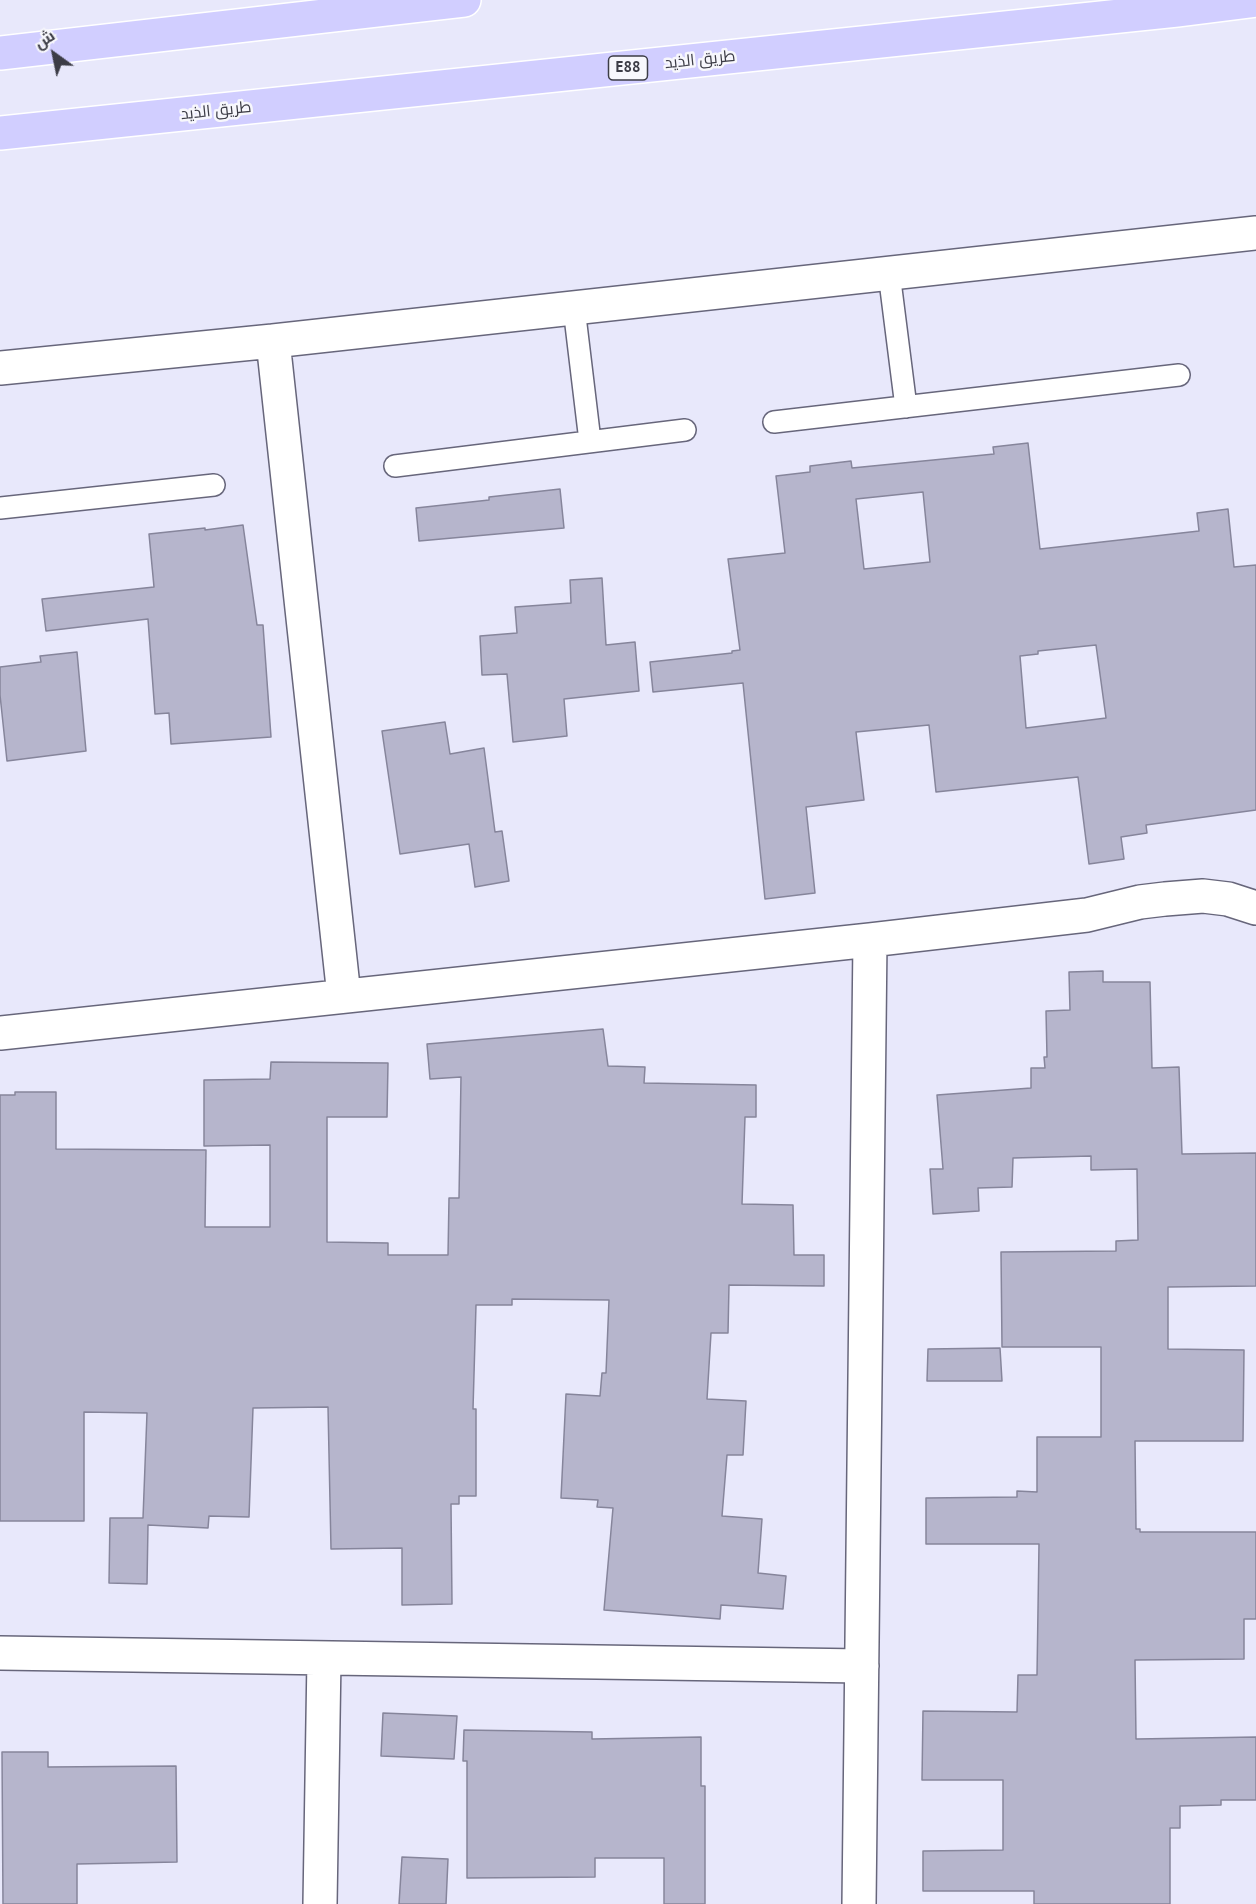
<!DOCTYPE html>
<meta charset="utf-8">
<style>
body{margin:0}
#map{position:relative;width:1256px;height:1904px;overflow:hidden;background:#e8e8fb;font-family:"PT Sans",Cairo,sans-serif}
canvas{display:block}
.north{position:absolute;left:24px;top:24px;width:60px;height:60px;-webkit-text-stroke:4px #f7f7fc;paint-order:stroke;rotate:327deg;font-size:16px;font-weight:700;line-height:24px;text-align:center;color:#3c3c46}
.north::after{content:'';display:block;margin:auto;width:21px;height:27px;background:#3c3c46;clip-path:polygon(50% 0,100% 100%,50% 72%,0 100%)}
</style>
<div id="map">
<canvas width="1256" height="1904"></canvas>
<div class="north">ش</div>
</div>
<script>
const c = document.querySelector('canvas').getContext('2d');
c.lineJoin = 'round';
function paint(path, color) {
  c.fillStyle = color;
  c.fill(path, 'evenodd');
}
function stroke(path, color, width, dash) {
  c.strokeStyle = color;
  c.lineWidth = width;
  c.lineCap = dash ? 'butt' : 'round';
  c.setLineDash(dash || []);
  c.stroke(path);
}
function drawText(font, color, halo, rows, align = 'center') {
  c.font = font + ' "PT Sans",Cairo,sans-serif';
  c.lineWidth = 5;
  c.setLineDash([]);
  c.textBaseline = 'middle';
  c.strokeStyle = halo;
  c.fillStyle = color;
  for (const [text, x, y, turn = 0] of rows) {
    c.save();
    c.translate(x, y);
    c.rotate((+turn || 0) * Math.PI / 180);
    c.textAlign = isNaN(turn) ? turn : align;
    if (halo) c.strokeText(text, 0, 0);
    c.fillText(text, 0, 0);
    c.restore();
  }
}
const building = new Path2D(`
 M 1028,443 L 1040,549 L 1199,531 L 1197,513 L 1228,509 L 1234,567 L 1256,565 L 1256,810 L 1146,825 L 1147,833 L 1121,837 L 1124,859 L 1089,864 L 1078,777 L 936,792 L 929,725 L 856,732 L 864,800 L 806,807 L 815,893 L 765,899 L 743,683 L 653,692 L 650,662 L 732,653 L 732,651 L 740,650 L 728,559 L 785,553 L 776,476 L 810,472 L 810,466 L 851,461 L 852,468 L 994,454 L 993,447 ZM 923,492 L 930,562 L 864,569 L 856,499 ZM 1096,645 L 1106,718 L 1026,728 L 1020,656 L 1038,654 L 1038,651 Z
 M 560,489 L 564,528 L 419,541 L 416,508 L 489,500 L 489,497 Z
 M 243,525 L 257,625 L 263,625 L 271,737 L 171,744 L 169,713 L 155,714 L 148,619 L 46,631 L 42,599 L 154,587 L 149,534 L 205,528 L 205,530 Z
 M 602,578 L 606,645 L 635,642 L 639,691 L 564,699 L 567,736 L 513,742 L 507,674 L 482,675 L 480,636 L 517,633 L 515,607 L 571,603 L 570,580 Z
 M 77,652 L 86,751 L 7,761 L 0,695 L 0,667 L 41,662 L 40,656 Z
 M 445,722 L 450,754 L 484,748 L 495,832 L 502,831 L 509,881 L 475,887 L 469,844 L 400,854 L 382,731 Z
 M 1103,971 L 1103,982 L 1150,982 L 1152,1068 L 1179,1067 L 1182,1154 L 1256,1153 L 1256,1286 L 1168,1287 L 1168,1349 L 1244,1350 L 1243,1441 L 1135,1441 L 1136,1529 L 1140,1529 L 1140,1532 L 1256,1532 L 1256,1619 L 1244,1619 L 1244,1659 L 1135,1660 L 1136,1739 L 1256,1737 L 1256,1800 L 1221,1800 L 1221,1805 L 1180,1806 L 1180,1828 L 1170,1828 L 1170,1904 L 1034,1904 L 1034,1891 L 923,1891 L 923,1851 L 1003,1850 L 1003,1780 L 922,1780 L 923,1711 L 1017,1712 L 1018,1675 L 1037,1675 L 1039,1544 L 926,1544 L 926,1498 L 1017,1497 L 1017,1491 L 1037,1492 L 1037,1437 L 1101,1437 L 1101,1347 L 1002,1347 L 1001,1252 L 1116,1251 L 1116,1241 L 1138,1240 L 1137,1169 L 1091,1170 L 1091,1156 L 1013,1158 L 1012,1187 L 978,1188 L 979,1211 L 933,1214 L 930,1169 L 943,1169 L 937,1095 L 1031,1088 L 1031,1068 L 1045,1068 L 1044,1057 L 1047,1057 L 1046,1011 L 1070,1010 L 1069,972 Z
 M 603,1029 L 608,1066 L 645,1067 L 644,1083 L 756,1085 L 756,1117 L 745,1117 L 742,1204 L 793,1205 L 794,1255 L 824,1255 L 824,1286 L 729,1285 L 728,1333 L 711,1333 L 707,1399 L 746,1401 L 743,1455 L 727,1455 L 722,1516 L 762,1519 L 758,1573 L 786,1576 L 783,1609 L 721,1605 L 720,1619 L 604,1610 L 613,1508 L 597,1507 L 598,1500 L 561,1498 L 566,1394 L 600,1396 L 602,1373 L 606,1373 L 609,1300 L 512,1299 L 512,1305 L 476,1305 L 473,1409 L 476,1409 L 476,1496 L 459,1496 L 459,1504 L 451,1504 L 452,1604 L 402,1605 L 402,1548 L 331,1549 L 328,1407 L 253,1408 L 249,1517 L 209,1516 L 208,1528 L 148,1525 L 147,1584 L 109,1583 L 110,1518 L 143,1518 L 147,1413 L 84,1412 L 84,1521 L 0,1521 L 0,1095 L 15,1095 L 15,1092 L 56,1092 L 56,1149 L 206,1150 L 205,1227 L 270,1227 L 270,1145 L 204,1146 L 204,1080 L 270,1079 L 271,1062 L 388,1063 L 387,1117 L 327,1117 L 327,1242 L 388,1243 L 388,1255 L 448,1255 L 449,1198 L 459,1198 L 461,1077 L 430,1079 L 427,1044 Z
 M 1000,1348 L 1002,1381 L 927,1381 L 928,1349 Z
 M 383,1713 L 457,1716 L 454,1759 L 381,1756 Z
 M 464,1730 L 592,1732 L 592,1739 L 701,1737 L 701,1786 L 705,1786 L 705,1904 L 664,1904 L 664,1858 L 595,1858 L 595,1877 L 467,1878 L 467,1761 L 463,1761 Z
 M 2,1752 L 48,1752 L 48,1767 L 176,1766 L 177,1862 L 77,1864 L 77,1904 L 3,1904 Z
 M 402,1857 L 448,1859 L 446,1904 L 399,1904 Z`);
paint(building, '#b6b5cc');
stroke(building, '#86859b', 1.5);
const service = new Path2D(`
 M 889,273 L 906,407
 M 574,308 L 590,441
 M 774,422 L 1179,375
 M 395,466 L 685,430
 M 0,508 L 214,485`);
const minor = new Path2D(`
 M 273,341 L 344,996
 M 0,368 L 273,341 L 1256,233
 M 0,1033 L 870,940 L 1087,915 L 1140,902 L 1165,899 L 1203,896 L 1228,899 L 1256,908
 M 0,1653 L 862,1666
 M 320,1904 L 324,1658
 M 859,1904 L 870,940`);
const motorway = new Path2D(`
 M 0,53 L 464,0
 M 0,133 L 1177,10 L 1256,0`);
stroke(service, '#67667b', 24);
stroke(minor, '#67667b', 36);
stroke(motorway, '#fff', 36);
stroke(service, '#fff', 21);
stroke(minor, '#fff', 33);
stroke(motorway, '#d1ceff', 33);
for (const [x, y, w] of [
 [628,68,39]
]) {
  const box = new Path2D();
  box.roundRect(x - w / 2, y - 12, w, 24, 4.5);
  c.fillStyle = '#f7f7fc';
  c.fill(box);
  stroke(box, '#3c3c46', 1.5);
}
drawText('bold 15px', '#3c3c46', null, [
 ["E88",628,68]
]);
drawText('16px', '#3c3c46', '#f7f7fc', [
 ["طريق الذيد",700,60,-6],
 ["طريق الذيد",216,111,-6]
]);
</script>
